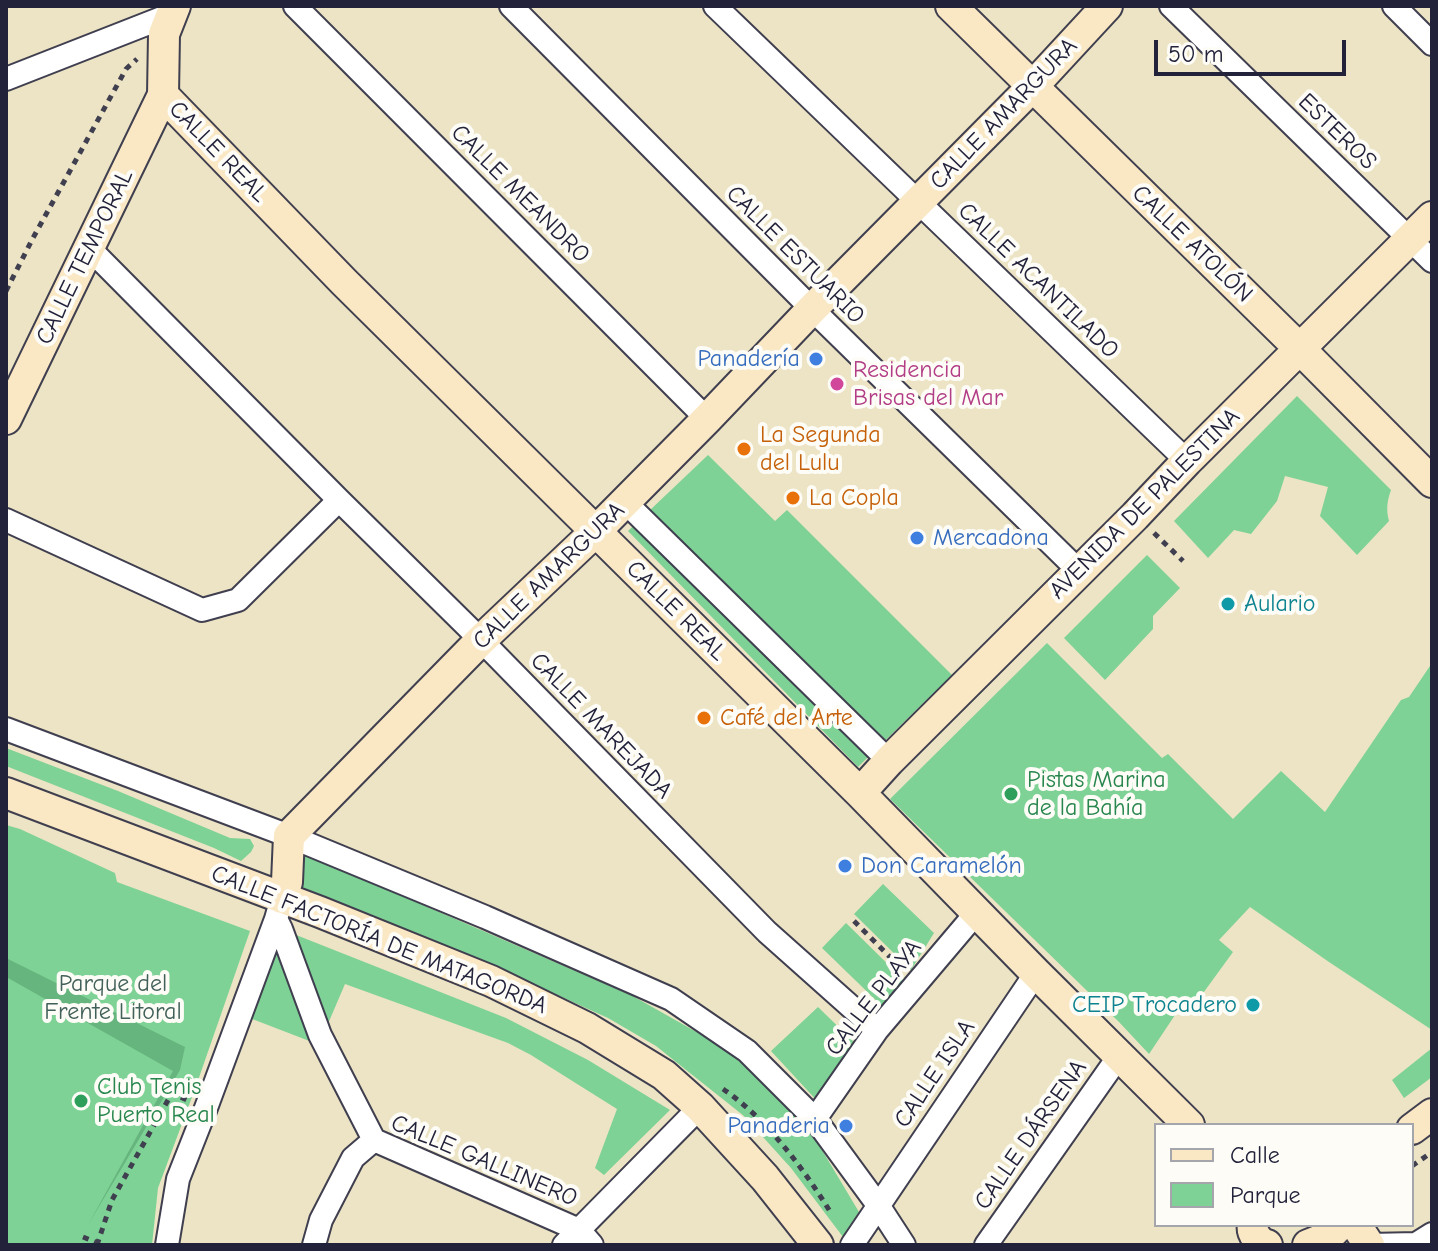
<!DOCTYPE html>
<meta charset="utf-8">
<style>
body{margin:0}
#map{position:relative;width:1438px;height:1251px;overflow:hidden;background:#ece4c4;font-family:"Comic Neue",sans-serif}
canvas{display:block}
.frame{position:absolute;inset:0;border:8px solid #22223b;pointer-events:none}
.legend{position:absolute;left:1154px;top:1123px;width:260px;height:104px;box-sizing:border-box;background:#fdfcf7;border:2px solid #a5a5ac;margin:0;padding:10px 14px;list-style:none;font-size:24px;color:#22223b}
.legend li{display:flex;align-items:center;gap:16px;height:40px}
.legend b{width:40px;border:2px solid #a5a5ac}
.scale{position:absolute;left:1154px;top:40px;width:192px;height:36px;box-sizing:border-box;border:4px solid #22223b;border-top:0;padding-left:10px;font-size:24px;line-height:28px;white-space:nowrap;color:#22223b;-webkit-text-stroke:6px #fdfcf7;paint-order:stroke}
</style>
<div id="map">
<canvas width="1438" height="1251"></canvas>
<div class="frame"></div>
<ul class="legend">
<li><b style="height:10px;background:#fae7c3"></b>Calle</li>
<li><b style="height:22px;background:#7ed295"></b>Parque</li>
</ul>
<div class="scale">50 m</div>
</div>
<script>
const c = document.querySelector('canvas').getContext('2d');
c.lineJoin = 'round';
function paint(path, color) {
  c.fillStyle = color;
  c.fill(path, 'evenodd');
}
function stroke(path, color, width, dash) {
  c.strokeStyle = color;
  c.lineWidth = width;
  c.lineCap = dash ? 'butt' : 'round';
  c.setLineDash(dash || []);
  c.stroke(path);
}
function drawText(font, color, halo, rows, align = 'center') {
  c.font = font + ' "Comic Neue",sans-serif';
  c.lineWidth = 8;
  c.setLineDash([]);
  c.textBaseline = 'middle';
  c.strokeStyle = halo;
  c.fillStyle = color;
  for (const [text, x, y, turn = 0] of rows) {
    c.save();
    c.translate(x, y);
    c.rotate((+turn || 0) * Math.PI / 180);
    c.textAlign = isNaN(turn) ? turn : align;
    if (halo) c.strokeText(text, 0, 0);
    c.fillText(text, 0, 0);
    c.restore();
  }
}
paint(new Path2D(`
 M 1297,396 L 1391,490 C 1387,501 1386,510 1389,521 L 1357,555 L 1320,516 L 1328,487 L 1285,476 L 1277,501 L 1251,534 L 1234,530 L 1208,558 L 1174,521 Z
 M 708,455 L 775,521 L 787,510 L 952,675 L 858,767 L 628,531 Z
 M 1147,555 L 1180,588 L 1153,616 L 1153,629 L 1105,680 L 1064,638 Z
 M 1047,643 L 1162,758 L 1168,754 L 1233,819 L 1281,771 L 1325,812 L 1401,700 L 1409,697 L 1432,663 L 1432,1030 L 1329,962 L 1250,907 L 1219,940 L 1233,952 L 1193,1007 L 1183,1003 L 1149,1054 L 1119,1022 L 890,799 Z
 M 6,748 L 118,791 L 230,838 L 250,839 L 254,846 L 251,852 L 241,861 L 214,848 L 6,766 Z
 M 6,825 L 20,829 L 115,873 L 117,882 L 250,931 L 195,1089 L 158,1188 L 152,1245 L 6,1245 Z
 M 296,850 L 631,995 L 739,1056 L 807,1125 L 859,1212 L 843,1237 L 791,1168 L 744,1116 L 656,1046 L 608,1018 L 458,950 L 297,890 Z
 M 883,884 L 934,933 L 911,970 L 854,914 Z
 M 846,923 L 905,981 L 886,1010 L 822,948 Z
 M 281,929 L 506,1018 L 588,1060 L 670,1110 L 604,1175 L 595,1168 L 617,1109 L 531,1055 L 508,1043 L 345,984 L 324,1033 L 312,1042 L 247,1017 Z
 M 818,1007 L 858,1046 L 820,1104 L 771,1051 Z
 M 1432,1048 L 1432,1077 L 1404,1098 L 1392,1080 Z`), '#7ed295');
paint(new Path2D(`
 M 6,958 L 185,1047 L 180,1070 L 88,1225 L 173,1071 L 8,978 L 6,980 Z`), '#66b47e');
const street = new Path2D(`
 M 295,6 L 707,419
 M 511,6 L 812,309 L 1079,571
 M 715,6 L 1187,461
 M 1171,6 L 1432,261
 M 1394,6 L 1432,44
 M 6,79 L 172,14
 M 90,249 L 339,500 L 481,640 L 767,932 L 877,1030
 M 625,502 L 889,761
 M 6,520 L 202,610 L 238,600 L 339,500
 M 6,729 L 289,836 L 485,917 L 671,999 L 747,1051 L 815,1119 L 878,1205 L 904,1245
 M 276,919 L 281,929 L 320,1035 L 374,1140
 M 815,1119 L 877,1030 L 977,912
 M 167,1245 L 178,1179 L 206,1108 L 276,919 L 282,898
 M 314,1245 L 321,1220 L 353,1158 L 374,1140 L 579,1230 L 592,1245
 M 564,1245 L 700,1107
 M 852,1245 L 1036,973
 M 986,1245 L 1119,1056
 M 1369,1245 L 1416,1244 L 1432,1234`);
const secondary = new Path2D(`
 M 951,6 L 1300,349 L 1432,482
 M 163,95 L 344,282 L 860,793 L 1036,973 L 1189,1125
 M 6,419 L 163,95 L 164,34 L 175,6
 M 6,793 L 320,912 L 491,981 L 587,1028 L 664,1075 L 700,1107 L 765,1178 L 818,1245
 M 860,793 L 889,761 L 1135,516 L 1187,461 L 1432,217
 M 282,898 L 287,882 L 289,836 L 481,640 L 595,532 L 707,419 L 812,309 L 1032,87 L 1107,6
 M 1412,1129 L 1432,1114
 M 1253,1225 C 1251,1233 1259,1243 1267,1245
 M 1356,1225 L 1369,1245
 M 1308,1245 L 1328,1237 L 1340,1225`);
stroke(street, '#403f50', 26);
stroke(secondary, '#403f50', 34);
stroke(new Path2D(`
 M 6,291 L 33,238 L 126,69 L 137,59
 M 1154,533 L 1183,561
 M 854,921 L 901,968
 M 723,1089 C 766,1118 804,1169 831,1213
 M 1412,1166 L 1432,1152
 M 83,1237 L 98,1243
 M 97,1245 L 112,1200 L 172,1093 L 187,1100`), '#403f50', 5, [6, 6]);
stroke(street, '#fff', 22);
stroke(secondary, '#fae7c3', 30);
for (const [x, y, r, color] of [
 [816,359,8,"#3f7fe0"],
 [837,384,8,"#d1479c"],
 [744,449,8,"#e8710a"],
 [793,498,8,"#e8710a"],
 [917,538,8,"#3f7fe0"],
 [1228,604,8,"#0f9aa8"],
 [704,718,8,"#e8710a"],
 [1011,794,8,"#2e9e5b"],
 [845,866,8,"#3f7fe0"],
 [1253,1005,8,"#0f9aa8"],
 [81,1101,8,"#2e9e5b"],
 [846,1126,8,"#3f7fe0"]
]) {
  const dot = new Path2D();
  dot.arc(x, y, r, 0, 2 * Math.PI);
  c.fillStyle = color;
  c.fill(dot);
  stroke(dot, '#fdfcf7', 3);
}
drawText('24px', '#22223b', '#fdfcf7', [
 ["CALLE AMARGURA",1004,114,-46],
 ["ESTEROS",1337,132,44],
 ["CALLE REAL",218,152,46],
 ["CALLE MEANDRO",520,194,45],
 ["CALLE ATOLÓN",1192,244,44],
 ["CALLE ESTUARIO",795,255,45],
 ["CALLE TEMPORAL",85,257,-64],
 ["CALLE ACANTILADO",1038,281,44],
 ["AVENIDA DE PALESTINA",1145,504,-45],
 ["CALLE AMARGURA",549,576,-44],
 ["CALLE REAL",676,611,45],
 ["CALLE MAREJADA",601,726,46],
 ["CALLE FACTORÍA DE MATAGORDA",379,940,22],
 ["CALLE PLAYA",874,998,-52],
 ["CALLE ISLA",935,1074,-56],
 ["CALLE DÁRSENA",1031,1135,-55],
 ["CALLE GALLINERO",484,1161,23]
]);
drawText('24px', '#366cbe', '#fdfcf7', [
 ["Panadería",800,359],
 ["Mercadona",933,538,"left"],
 ["Don Caramelón",861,866,"left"],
 ["Panaderia",830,1126]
], 'right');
drawText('24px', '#b23c85', '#fdfcf7', [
 ["Residencia",853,370],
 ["Brisas del Mar",853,398]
], 'left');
drawText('24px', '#c56008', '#fdfcf7', [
 ["La Segunda",760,435],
 ["del Lulu",760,463],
 ["La Copla",809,498],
 ["Café del Arte",720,718]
], 'left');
drawText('24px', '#0d838f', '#fdfcf7', [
 ["Aulario",1244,604],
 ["CEIP Trocadero",1237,1005,"right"]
], 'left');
drawText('24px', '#27864d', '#fdfcf7', [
 ["Pistas Marina",1027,780],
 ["de la Bahía",1027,808],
 ["Club Tenis",97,1087],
 ["Puerto Real",97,1115]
], 'left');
drawText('24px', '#42605a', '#fdfcf7', [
 ["Parque del",113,984],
 ["Frente Litoral",113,1012]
]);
</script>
